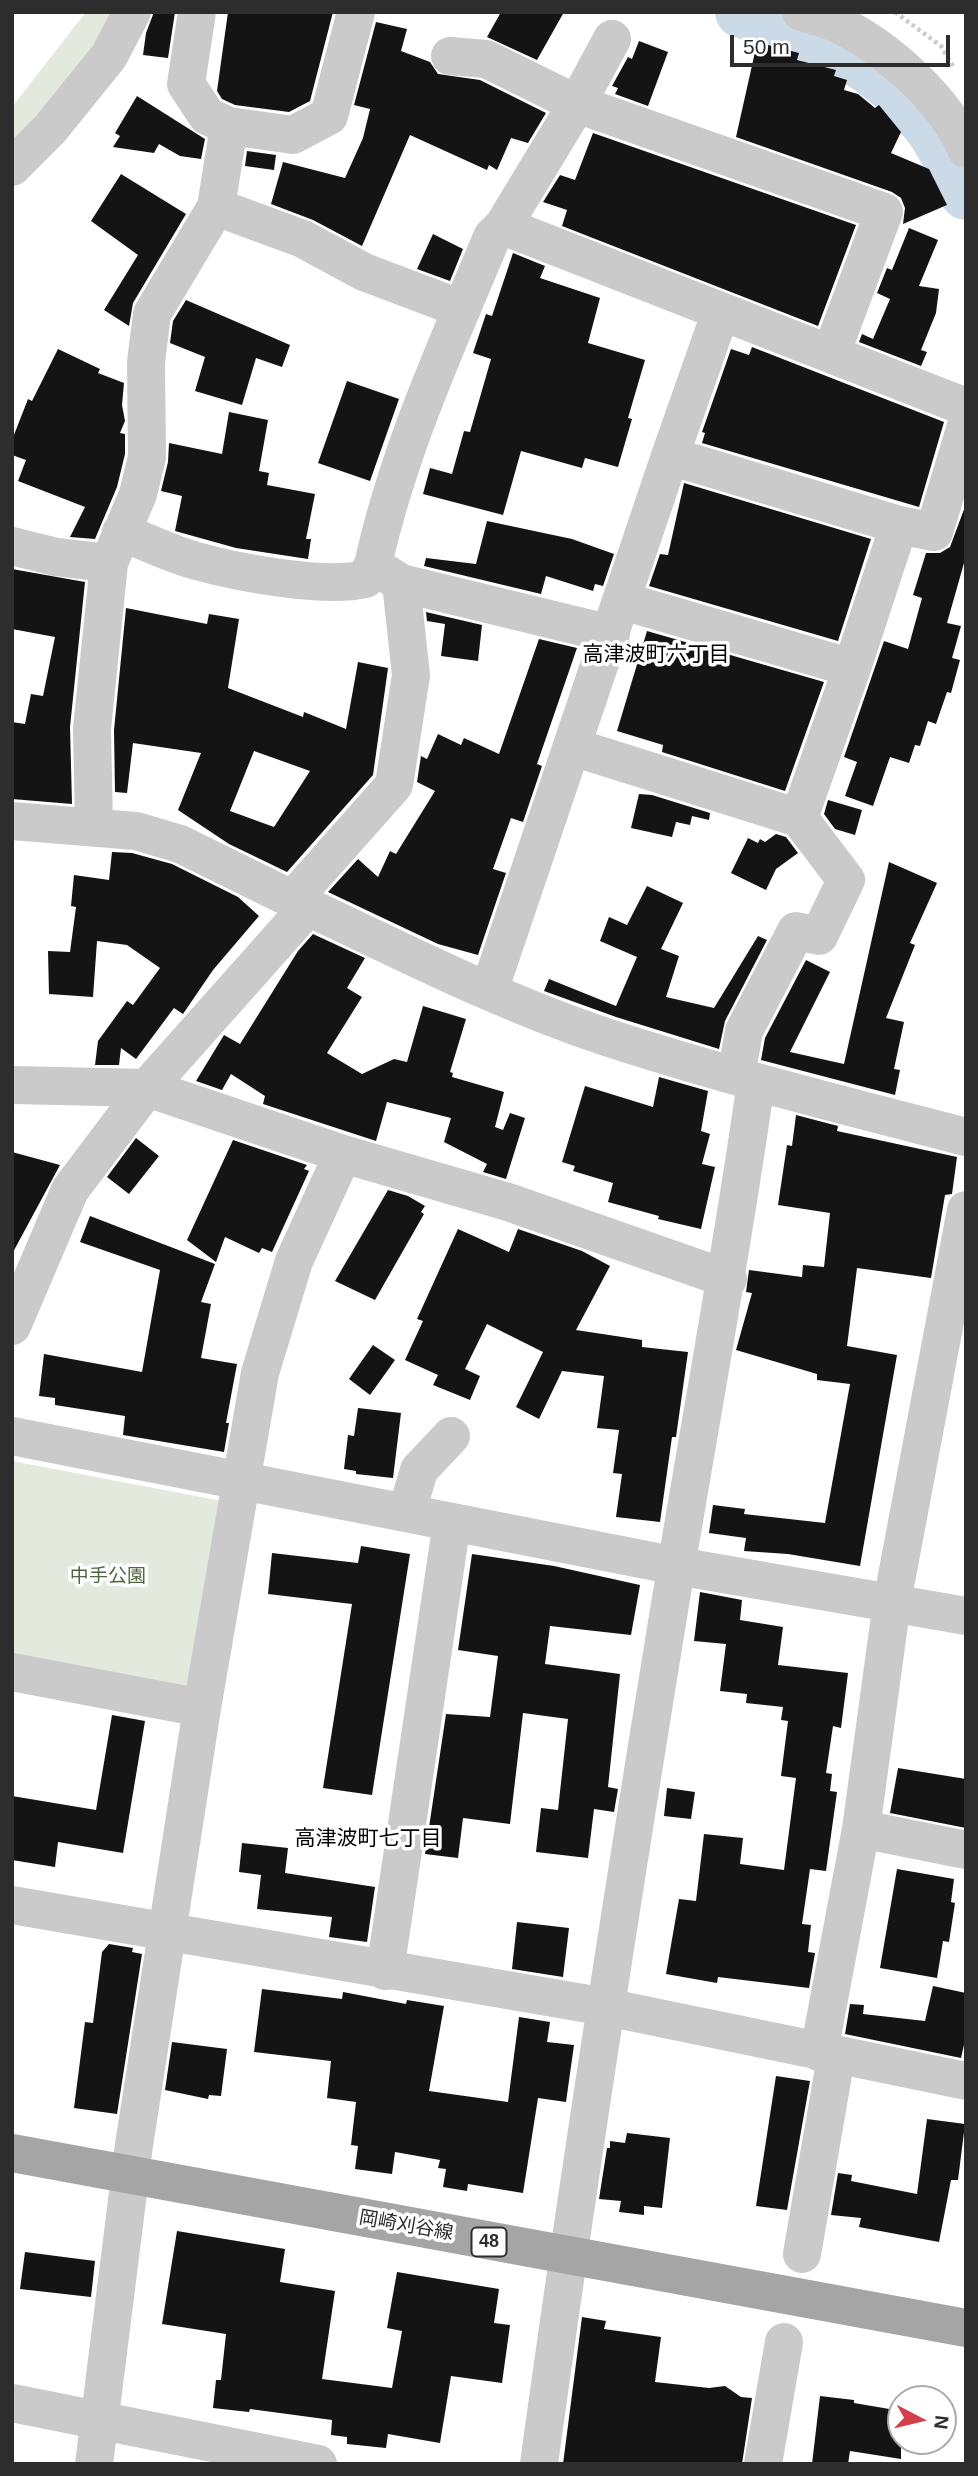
<!DOCTYPE html>
<meta charset="utf-8">
<style>
body{margin:0}
#map{position:relative;width:978px;height:2476px;overflow:hidden;background:#fff;font-family:Helvetica,sans-serif}
canvas{display:block}
.frame{position:absolute;inset:0;border:14px solid #2d2d2d;pointer-events:none}
.north{position:absolute;left:887px;top:2385px;width:70px;height:70px;box-sizing:border-box;background:#fff;border:2px solid #ababab;border-radius:50%;rotate:97deg;font-size:19px;font-weight:700;line-height:28px;text-align:center;color:#2d2d2d}
.north::after{content:'';display:block;margin:auto;width:24px;height:32px;background:#d34049;clip-path:polygon(50% 0,100% 100%,50% 72%,0 100%)}
.scale{position:absolute;left:730px;top:35px;width:220px;height:32px;box-sizing:border-box;border:4px solid #2d2d2d;border-top:0;padding-left:9px;font-size:21px;line-height:24px;white-space:nowrap;color:#2d2d2d;-webkit-text-stroke:5px #fff;paint-order:stroke}
</style>
<div id="map">
<canvas width="978" height="2476"></canvas>
<div class="frame"></div>
<div class="north">N</div>
<div class="scale">50 m</div>
</div>
<script>
const c = document.querySelector('canvas').getContext('2d');
c.lineJoin = 'round';
function paint(path, color) {
  c.fillStyle = color;
  c.fill(path, 'evenodd');
}
function stroke(path, color, width, dash) {
  c.strokeStyle = color;
  c.lineWidth = width;
  c.lineCap = dash ? 'butt' : 'round';
  c.setLineDash(dash || []);
  c.stroke(path);
}
function drawText(font, color, halo, rows, align = 'center') {
  c.font = font + ' Helvetica,"Noto Sans JP",sans-serif';
  c.lineWidth = 7;
  c.setLineDash([]);
  c.textBaseline = 'middle';
  c.strokeStyle = halo;
  c.fillStyle = color;
  for (const [text, x, y, turn = 0] of rows) {
    c.save();
    c.translate(x, y);
    c.rotate((+turn || 0) * Math.PI / 180);
    c.textAlign = isNaN(turn) ? turn : align;
    if (halo) c.strokeText(text, 0, 0);
    c.fillText(text, 0, 0);
    c.restore();
  }
}
paint(new Path2D(`
 M 86,12 L 114,12 L 95,50 L 12,143 L 12,107 Z
 M 12,1461 L 222,1501 L 191,1690 L 12,1657 Z`), '#e3e9dc');
stroke(new Path2D(`
 M 741,12 C 817,34 882,63 931,129 C 943,146 953,167 964,185 L 966,194`), '#cadbe7', 52);
paint(new Path2D(`
 M 154,12 L 175,12 L 168,58 L 143,55 L 146,33 Z
 M 228,12 L 333,12 L 310,101 L 289,112 L 235,105 L 222,99 L 217,91 Z
 M 501,12 L 564,12 L 537,60 L 487,37 Z
 M 376,22 L 407,29 L 401,51 L 430,62 L 438,74 L 480,80 L 546,113 L 528,143 L 511,138 L 497,170 L 489,165 L 487,170 L 410,135 L 362,246 L 313,220 L 271,204 L 283,162 L 345,178 L 363,138 L 370,109 L 354,105 Z
 M 639,41 L 668,52 L 648,106 L 615,94 L 618,88 L 612,86 L 628,57 L 632,59 Z
 M 764,44 L 799,53 L 797,60 L 836,70 L 834,76 L 847,80 L 844,90 L 858,94 L 875,108 L 879,105 L 901,132 L 891,153 L 929,169 L 947,205 L 903,224 L 905,208 L 901,198 L 892,192 L 736,137 L 755,52 L 762,53 Z
 M 137,96 L 205,139 L 201,159 L 180,156 L 159,144 L 154,153 L 113,147 L 120,136 L 115,133 Z
 M 593,133 L 856,225 L 818,326 L 562,226 L 567,210 L 543,202 L 560,175 L 575,180 Z
 M 247,151 L 276,155 L 274,170 L 245,166 Z
 M 121,174 L 186,214 L 133,303 L 129,326 L 104,310 L 138,255 L 91,221 Z
 M 909,228 L 938,240 L 919,286 L 939,289 L 936,313 L 921,350 L 927,352 L 921,366 L 859,342 L 862,334 L 873,339 L 890,299 L 877,293 L 887,268 L 892,270 Z
 M 433,234 L 463,249 L 450,281 L 417,269 Z
 M 513,253 L 545,266 L 540,278 L 600,298 L 588,343 L 645,360 L 628,418 L 632,419 L 618,467 L 585,458 L 582,468 L 521,451 L 503,515 L 423,494 L 430,468 L 452,474 L 464,431 L 470,432 L 491,359 L 473,353 L 486,314 L 492,316 Z
 M 186,300 L 290,345 L 282,367 L 256,358 L 242,405 L 195,391 L 205,357 L 170,343 L 173,321 Z
 M 752,347 L 944,422 L 919,507 L 702,443 L 705,433 L 702,432 L 731,349 L 749,355 Z
 M 58,349 L 100,369 L 98,373 L 124,383 L 122,405 L 125,421 L 120,433 L 125,434 L 125,454 L 117,487 L 95,539 L 70,537 L 85,507 L 18,481 L 26,460 L 12,455 L 12,440 L 28,399 L 32,401 Z
 M 347,381 L 399,399 L 370,481 L 318,463 Z
 M 229,412 L 268,420 L 259,471 L 269,473 L 267,485 L 315,494 L 306,539 L 311,539 L 308,559 L 236,548 L 175,531 L 182,496 L 161,491 L 168,462 L 169,443 L 222,454 Z
 M 684,483 L 871,539 L 838,641 L 649,586 L 660,554 L 668,555 Z
 M 966,504 L 966,556 L 947,623 L 961,626 L 952,658 L 960,660 L 951,693 L 947,692 L 936,724 L 928,721 L 920,746 L 915,745 L 909,763 L 890,757 L 873,806 L 845,796 L 857,762 L 844,757 L 884,641 L 908,649 L 922,598 L 913,595 L 926,553 L 940,553 L 950,547 Z
 M 487,521 L 572,539 L 614,554 L 603,586 L 595,584 L 593,591 L 546,576 L 541,594 L 424,566 L 426,558 L 476,564 Z
 M 12,569 L 85,582 L 70,727 L 72,804 L 12,799 L 12,722 L 25,724 L 31,694 L 43,696 L 55,637 L 12,629 Z
 M 126,608 L 207,624 L 209,614 L 239,619 L 228,688 L 303,717 L 304,712 L 346,729 L 358,662 L 388,668 L 373,775 L 287,872 L 229,844 L 178,810 L 201,753 L 133,743 L 127,793 L 115,792 L 114,730 ZM 254,751 L 310,771 L 274,827 L 230,811 Z
 M 426,612 L 482,625 L 478,661 L 441,656 L 445,624 L 427,621 Z
 M 647,631 L 824,682 L 785,791 L 662,752 L 663,745 L 617,731 Z
 M 539,639 L 577,648 L 537,764 L 542,766 L 523,822 L 511,818 L 493,869 L 506,873 L 478,955 L 438,944 L 328,892 L 358,859 L 378,877 L 390,851 L 396,854 L 435,791 L 417,782 L 421,756 L 427,759 L 438,734 L 461,745 L 464,738 L 499,754 Z
 M 639,794 L 652,795 L 710,813 L 709,820 L 692,816 L 690,825 L 676,822 L 672,837 L 631,828 Z
 M 828,800 L 862,810 L 855,835 L 835,829 L 824,814 Z
 M 776,834 L 786,837 L 798,853 L 776,869 L 766,890 L 731,873 L 748,838 L 758,843 L 760,839 L 765,842 Z
 M 112,852 L 132,853 L 172,864 L 238,897 L 259,916 L 213,970 L 183,1014 L 174,1008 L 136,1059 L 121,1048 L 119,1065 L 95,1065 L 98,1041 L 127,1001 L 133,1005 L 160,968 L 127,945 L 97,941 L 93,997 L 49,994 L 48,951 L 70,952 L 76,907 L 71,906 L 74,875 L 109,880 Z
 M 889,862 L 937,883 L 910,943 L 915,945 L 886,1018 L 904,1022 L 894,1069 L 900,1070 L 895,1095 L 761,1060 L 765,1038 L 806,960 L 830,972 L 790,1052 L 844,1064 Z
 M 647,886 L 683,903 L 661,949 L 679,956 L 666,997 L 714,1008 L 758,936 L 767,940 L 725,1021 L 719,1049 L 616,1017 L 544,991 L 549,979 L 616,1006 L 637,957 L 600,941 L 609,917 L 627,925 Z
 M 313,934 L 365,958 L 347,988 L 362,997 L 327,1053 L 362,1074 L 394,1059 L 407,1062 L 423,1006 L 466,1019 L 450,1072 L 453,1073 L 452,1077 L 504,1092 L 495,1127 L 503,1130 L 510,1113 L 525,1118 L 506,1179 L 483,1172 L 487,1164 L 444,1142 L 451,1118 L 387,1102 L 376,1141 L 263,1104 L 265,1096 L 231,1074 L 222,1090 L 196,1081 L 224,1035 L 240,1044 L 298,951 Z
 M 659,1077 L 708,1091 L 701,1131 L 710,1134 L 702,1164 L 715,1167 L 701,1229 L 658,1219 L 659,1216 L 608,1202 L 613,1183 L 573,1171 L 575,1166 L 562,1162 L 585,1086 L 653,1107 Z
 M 796,1115 L 838,1126 L 837,1131 L 957,1157 L 952,1194 L 945,1195 L 931,1278 L 857,1268 L 847,1346 L 897,1355 L 860,1566 L 788,1554 L 744,1551 L 746,1538 L 709,1533 L 713,1505 L 745,1509 L 744,1514 L 825,1523 L 850,1384 L 817,1380 L 817,1374 L 736,1350 L 752,1293 L 746,1292 L 749,1270 L 802,1277 L 803,1265 L 824,1267 L 830,1213 L 778,1205 L 787,1145 L 792,1146 Z
 M 136,1138 L 159,1156 L 129,1194 L 107,1177 Z
 M 233,1140 L 307,1165 L 304,1169 L 309,1171 L 272,1252 L 262,1248 L 259,1253 L 225,1237 L 216,1262 L 187,1240 Z
 M 12,1152 L 60,1165 L 12,1254 Z
 M 388,1190 L 408,1196 L 425,1206 L 421,1212 L 424,1214 L 375,1300 L 335,1281 Z
 M 90,1216 L 215,1264 L 201,1302 L 211,1304 L 201,1358 L 237,1364 L 226,1423 L 229,1423 L 224,1452 L 123,1435 L 125,1416 L 55,1405 L 55,1398 L 39,1396 L 44,1354 L 142,1372 L 160,1270 L 80,1242 Z
 M 458,1229 L 509,1252 L 518,1229 L 582,1251 L 610,1266 L 576,1330 L 642,1340 L 642,1347 L 688,1352 L 676,1437 L 672,1437 L 660,1522 L 616,1517 L 622,1474 L 613,1473 L 619,1430 L 597,1428 L 604,1376 L 562,1371 L 539,1419 L 516,1407 L 543,1352 L 487,1324 L 465,1369 L 480,1376 L 470,1400 L 433,1385 L 438,1375 L 405,1360 L 423,1321 L 417,1319 Z
 M 373,1345 L 395,1360 L 370,1395 L 349,1379 Z
 M 358,1408 L 401,1413 L 393,1478 L 356,1474 L 356,1471 L 344,1469 L 348,1435 L 354,1436 Z
 M 361,1546 L 410,1554 L 372,1795 L 323,1788 L 352,1604 L 268,1594 L 272,1553 L 358,1563 Z
 M 472,1554 L 554,1566 L 640,1585 L 631,1635 L 550,1626 L 545,1664 L 620,1674 L 608,1787 L 618,1789 L 614,1812 L 594,1809 L 588,1858 L 536,1852 L 541,1808 L 558,1810 L 568,1719 L 523,1713 L 510,1824 L 463,1818 L 458,1858 L 425,1854 L 446,1714 L 490,1717 L 498,1656 L 458,1650 Z
 M 700,1592 L 742,1600 L 740,1620 L 783,1627 L 778,1665 L 848,1673 L 841,1728 L 833,1726 L 826,1773 L 832,1774 L 830,1791 L 837,1792 L 826,1871 L 810,1869 L 802,1924 L 811,1925 L 808,1952 L 815,1953 L 809,1988 L 718,1977 L 717,1983 L 666,1974 L 679,1899 L 696,1901 L 704,1834 L 743,1838 L 740,1864 L 784,1870 L 796,1778 L 781,1776 L 788,1721 L 781,1720 L 783,1707 L 746,1703 L 747,1694 L 720,1691 L 726,1644 L 694,1641 Z
 M 112,1715 L 145,1721 L 123,1853 L 58,1842 L 55,1867 L 12,1860 L 12,1796 L 96,1810 Z
 M 898,1768 L 966,1779 L 966,1828 L 890,1813 Z
 M 667,1788 L 695,1792 L 691,1819 L 664,1816 Z
 M 242,1843 L 288,1848 L 285,1873 L 375,1887 L 367,1942 L 329,1937 L 332,1917 L 257,1909 L 261,1875 L 239,1872 Z
 M 897,1869 L 954,1879 L 951,1902 L 955,1903 L 949,1942 L 943,1941 L 937,1978 L 880,1968 Z
 M 517,1922 L 569,1928 L 563,1977 L 512,1969 Z
 M 109,1944 L 133,1948 L 132,1952 L 142,1954 L 117,2114 L 74,2108 L 85,2022 L 93,2023 L 102,1952 Z
 M 933,1986 L 966,1993 L 966,2036 L 961,2058 L 845,2034 L 850,2004 L 864,2005 L 863,2014 L 925,2021 Z
 M 262,1989 L 342,1999 L 343,1992 L 406,2004 L 407,2000 L 444,2006 L 429,2091 L 508,2102 L 519,2017 L 550,2022 L 547,2042 L 574,2045 L 566,2102 L 538,2098 L 523,2193 L 468,2184 L 467,2191 L 443,2187 L 446,2169 L 438,2168 L 440,2160 L 395,2152 L 392,2174 L 355,2169 L 358,2146 L 351,2145 L 356,2102 L 327,2098 L 331,2061 L 254,2052 Z
 M 172,2042 L 227,2049 L 221,2096 L 209,2095 L 208,2099 L 165,2090 Z
 M 776,2076 L 810,2081 L 787,2210 L 756,2206 Z
 M 927,2119 L 965,2124 L 958,2180 L 951,2180 L 939,2242 L 859,2227 L 861,2218 L 831,2215 L 838,2173 L 852,2175 L 851,2181 L 917,2194 Z
 M 627,2133 L 670,2138 L 662,2208 L 644,2206 L 644,2215 L 619,2212 L 621,2201 L 599,2199 L 607,2148 L 610,2148 L 610,2141 L 625,2143 Z
 M 177,2231 L 285,2249 L 280,2282 L 335,2291 L 322,2379 L 392,2388 L 402,2331 L 387,2328 L 397,2272 L 499,2289 L 494,2323 L 510,2325 L 502,2383 L 451,2376 L 440,2443 L 388,2434 L 386,2448 L 347,2444 L 347,2437 L 331,2435 L 332,2420 L 250,2409 L 249,2412 L 213,2408 L 216,2380 L 221,2380 L 226,2334 L 162,2324 Z
 M 25,2252 L 95,2261 L 91,2297 L 20,2289 Z
 M 582,2317 L 606,2321 L 604,2329 L 661,2337 L 655,2382 L 709,2388 L 725,2386 L 741,2397 L 752,2398 L 742,2464 L 563,2464 Z
 M 820,2396 L 854,2400 L 854,2403 L 901,2411 L 901,2459 L 850,2451 L 848,2464 L 812,2464 Z`), '#141414');
stroke(new Path2D(`
 M 895,12 L 941,46 L 954,68`), '#cacaca', 4.5, [3.5, 3.5]);
stroke(new Path2D(`
 M 197,12 L 186,84 L 207,116 L 229,126 L 293,135 L 329,116 L 356,12
 M 801,12 C 814,16 829,19 842,26 C 888,49 946,101 966,149
 M 450,56 L 486,59 L 577,104 L 612,39
 M 12,167 L 50,129 L 109,56 L 132,12
 M 216,207 L 303,239 L 364,272 L 462,309
 M 831,354 L 884,212 L 577,104 L 503,226 L 966,407
 M 670,456 L 720,314
 M 121,532 C 145,541 168,553 193,560 C 235,572 324,589 365,579 L 373,565 L 401,583 L 611,634
 M 12,546 L 56,557 L 109,563
 M 373,565 C 398,451 447,345 492,237 L 503,226
 M 852,668 L 899,525 L 934,532 L 966,426
 M 573,747 L 799,818 L 852,668 L 623,601
 M 12,821 L 136,831 L 180,844 L 308,907 L 147,1088 L 70,1190 L 12,1326
 M 94,825 L 92,729 L 109,563 L 138,494 L 147,457 L 146,362 L 152,314 L 216,207 L 229,126
 M 292,900 L 394,785 L 411,675 L 401,583
 M 308,907 C 406,953 505,1004 609,1038 C 726,1076 846,1106 966,1137
 M 489,991 L 670,456 L 899,525
 M 736,1076 L 744,1031 L 796,931 L 819,936 L 846,880 L 799,818
 M 12,1085 L 147,1088 L 343,1154 L 508,1202 L 728,1279
 M 12,1436 L 677,1566 L 966,1616
 M 407,1512 L 419,1470 L 451,1436
 M 12,1672 L 202,1708
 M 861,1829 L 966,1850
 M 12,1905 L 606,2007 L 966,2081
 M 385,1971 L 452,1522
 M 819,2052 L 861,1829 L 892,1602 L 966,1210
 M 802,2254 L 836,2057
 M 12,2403 L 318,2464
 M 94,2464 L 134,2145 L 202,1708 L 260,1373 L 294,1261 L 343,1154
 M 539,2464 C 580,2164 627,1866 676,1568 C 703,1406 733,1245 756,1082
 M 763,2464 L 784,2342`), '#cacaca', 38);
stroke(new Path2D(`
 M 12,2153 L 966,2328`), '#a5a5a5', 38);
for (const [x, y, w] of [
 [489,2242,35]
]) {
  const box = new Path2D();
  box.roundRect(x - w / 2, y - 14.5, w, 29, 5);
  c.fillStyle = '#fff';
  c.fill(box);
  stroke(box, '#2d2d2d', 2);
}
drawText('bold 18px', '#2d2d2d', null, [
 ["48",489,2242]
]);
drawText('19px', '#50643f', '#fff', [
 ["中手公園",108,1577]
]);
drawText('19px', '#2d2d2d', '#fff', [
 ["岡崎刈谷線",406,2226,10]
]);
drawText('21px', '#000', '#fff', [
 ["高津波町六丁目",656,655],
 ["高津波町七丁目",368,1839]
]);
</script>
